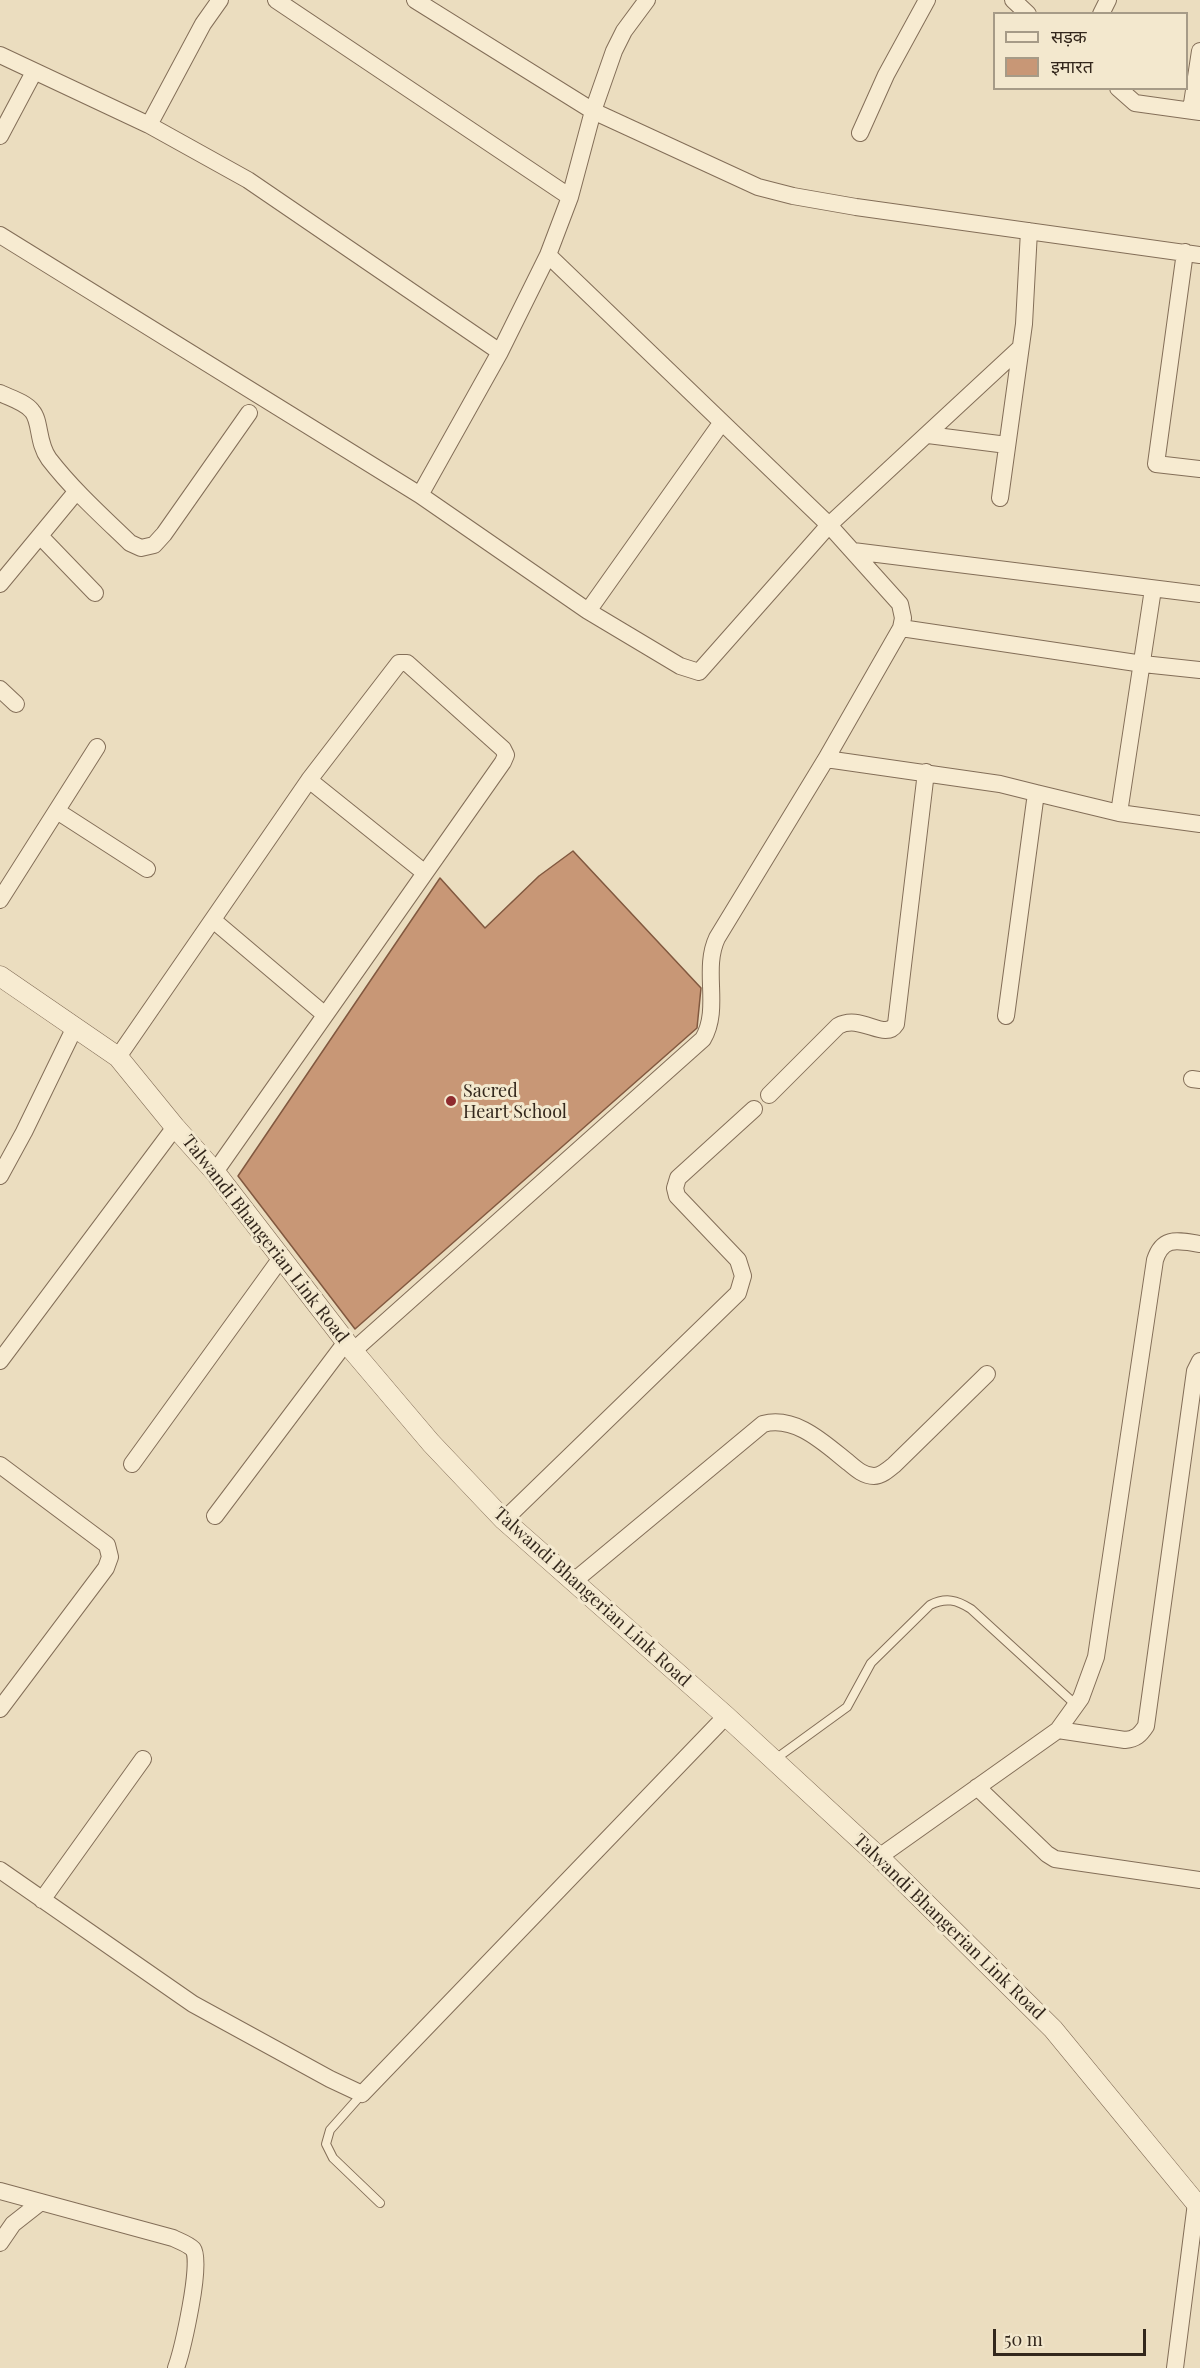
<!DOCTYPE html>
<meta charset="utf-8">
<style>
body{margin:0}
#map{position:relative;width:1200px;height:2368px;overflow:hidden;background:#ebddbf;font-family:"Playfair Display","Noto Sans Devanagari",serif}
canvas{display:block}
.legend{position:absolute;left:993px;top:12px;width:195px;height:78px;box-sizing:border-box;background:#f3e8ce;border:2px solid #a69b87;margin:0;padding:8px 10px;list-style:none;font-size:18px;color:#33271c}
.legend li{display:flex;align-items:center;gap:12px;height:30px}
.legend b{width:30px;border:2px solid #a69b87}
.scale{position:absolute;left:993px;top:2329px;width:153px;height:27px;box-sizing:border-box;border:3px solid #33271c;border-top:0;padding-left:8px;font-size:18px;line-height:21px;white-space:nowrap;color:#33271c;-webkit-text-stroke:4px #f3e8ce;paint-order:stroke}
</style>
<div id="map">
<canvas width="1200" height="2368"></canvas>
<ul class="legend">
<li><b style="height:8px;background:#f7ebd1"></b>सड़क</li>
<li><b style="height:16px;background:#c89776"></b>इमारत</li>
</ul>
<div class="scale">50 m</div>
</div>
<script>
const c = document.querySelector('canvas').getContext('2d');
c.lineJoin = 'round';
function paint(path, color) {
  c.fillStyle = color;
  c.fill(path, 'evenodd');
}
function stroke(path, color, width, dash) {
  c.strokeStyle = color;
  c.lineWidth = width;
  c.lineCap = dash ? 'butt' : 'round';
  c.setLineDash(dash || []);
  c.stroke(path);
}
function drawText(font, color, halo, rows, align = 'center') {
  c.font = font + ' "Playfair Display",serif';
  c.lineWidth = 6;
  c.setLineDash([]);
  c.textBaseline = 'middle';
  c.strokeStyle = halo;
  c.fillStyle = color;
  for (const [text, x, y, turn = 0] of rows) {
    c.save();
    c.translate(x, y);
    c.rotate((+turn || 0) * Math.PI / 180);
    c.textAlign = isNaN(turn) ? turn : align;
    if (halo) c.strokeText(text, 0, 0);
    c.fillText(text, 0, 0);
    c.restore();
  }
}
const building = new Path2D(`
 M 573,851 L 701,988 L 697,1028 L 355,1329 L 238,1176 L 440,878 L 485,928 L 539,876 Z`);
paint(building, '#c89776');
stroke(building, '#81583f', 1.5);
const service = new Path2D(`
 M 774,1760 L 847,1707 L 871,1663 L 930,1605 C 946,1597 957,1600 971,1609 L 1076,1705
 M 362,2094 L 330,2130 L 326,2144 L 333,2158 L 380,2203`);
const minor = new Path2D(`
 M 276,0 L 570,197
 M 415,0 L 593,111 L 758,187 L 793,196 L 856,207 L 1200,255
 M 1013,0 L 1028,14
 M 1101,14 L 1108,0
 M 0,55 L 149,125 L 248,180 L 500,352
 M 1118,88 L 1135,103 L 1200,112
 M 1191,110 L 1200,51
 M 149,125 L 203,24 L 220,0
 M 860,133 L 886,75 L 927,0
 M 0,136 L 34,72
 M 0,235 L 420,495 L 500,352 L 548,255 L 570,197 L 593,111 L 614,51 L 624,31 L 647,0
 M 1185,252 L 1156,464 L 1200,469
 M 0,393 C 10,398 25,402 32,411 C 41,421 37,443 49,459 C 73,490 102,516 130,543 L 141,548 L 154,545 L 164,534 L 249,413
 M 928,435 L 1007,445
 M 420,495 L 588,611 L 722,422
 M 1000,498 L 1024,324 L 1029,231
 M 40,536 L 95,593
 M 853,551 L 1200,594
 M 0,584 L 76,492
 M 1153,589 L 1119,813 L 1200,824
 M 588,611 L 680,666 L 699,672 L 829,525 L 1020,348
 M 901,628 L 1143,664 L 1200,670
 M 0,689 L 16,704
 M 826,759 L 1000,784 L 1036,793 L 1006,1016
 M 309,780 L 425,873
 M 1036,793 L 1119,813
 M 57,811 L 147,869
 M 0,900 L 97,747
 M 213,920 L 324,1014
 M 118,1057 L 309,780 L 399,663 L 407,663 L 503,749 L 506,755 L 503,762 L 215,1172
 M 1192,1079 L 1200,1080
 M 769,1095 L 838,1026 C 861,1013 885,1042 896,1024 L 926,772
 M 0,1176 L 24,1132 L 75,1027
 M 353,1351 L 703,1039 C 721,1008 702,970 717,938 L 826,759 L 901,628 L 903,618 L 900,604 L 829,525 L 548,255
 M 0,1361 L 175,1127
 M 132,1464 L 281,1258
 M 0,1465 L 107,1545 L 110,1557 L 106,1568 L 0,1709
 M 215,1516 L 346,1342
 M 504,1520 L 738,1293 L 743,1276 L 738,1260 L 677,1196 L 675,1188 L 678,1178 L 754,1109
 M 574,1581 L 763,1424 C 796,1415 825,1444 849,1463 C 856,1469 864,1476 874,1476 C 881,1476 888,1470 894,1465 L 987,1374
 M 1058,1730 L 1125,1740 C 1136,1739 1140,1735 1146,1726 L 1195,1371 L 1200,1361
 M 977,1787 L 1047,1854 L 1055,1859 L 1200,1880
 M 879,1857 L 1058,1730 L 1081,1698 L 1096,1657 L 1155,1260 C 1163,1235 1179,1241 1200,1244
 M 0,1870 L 193,2004 L 330,2079 L 362,2094 L 726,1716
 M 42,1900 L 143,1759
 M 0,2191 L 173,2238 C 179,2241 188,2244 193,2249 C 203,2262 182,2351 176,2368
 M 0,2243 L 13,2224 L 41,2202
 M 1175,2368 L 1196,2203 L 1200,2203`);
const tertiary = new Path2D(`
 M 0,976 L 118,1057 L 175,1127 L 215,1172 L 353,1351 L 431,1443 L 504,1520 L 726,1716 L 879,1857 L 1053,2029 L 1200,2208`);
stroke(service, '#836e58', 10);
stroke(minor, '#836e58', 18);
stroke(tertiary, '#836e58', 21);
stroke(service, '#f7ebd1', 8);
stroke(minor, '#f7ebd1', 16);
stroke(tertiary, '#f7ebd1', 20);
for (const [x, y, r, color] of [
 [451,1101,6,"#8f2b2e"]
]) {
  const dot = new Path2D();
  dot.arc(x, y, r, 0, 2 * Math.PI);
  c.fillStyle = color;
  c.fill(dot);
  stroke(dot, '#f3e8ce', 2);
}
drawText('18px', '#33271c', '#f3e8ce', [
 ["Sacred",463,1091],
 ["Heart School",463,1112]
], 'left');
drawText('18px', '#33271c', '#f3e8ce', [
 ["Talwandi Bhangerian Link Road",265,1239,52],
 ["Talwandi Bhangerian Link Road",592,1597,42],
 ["Talwandi Bhangerian Link Road",949,1927,44]
]);
</script>
